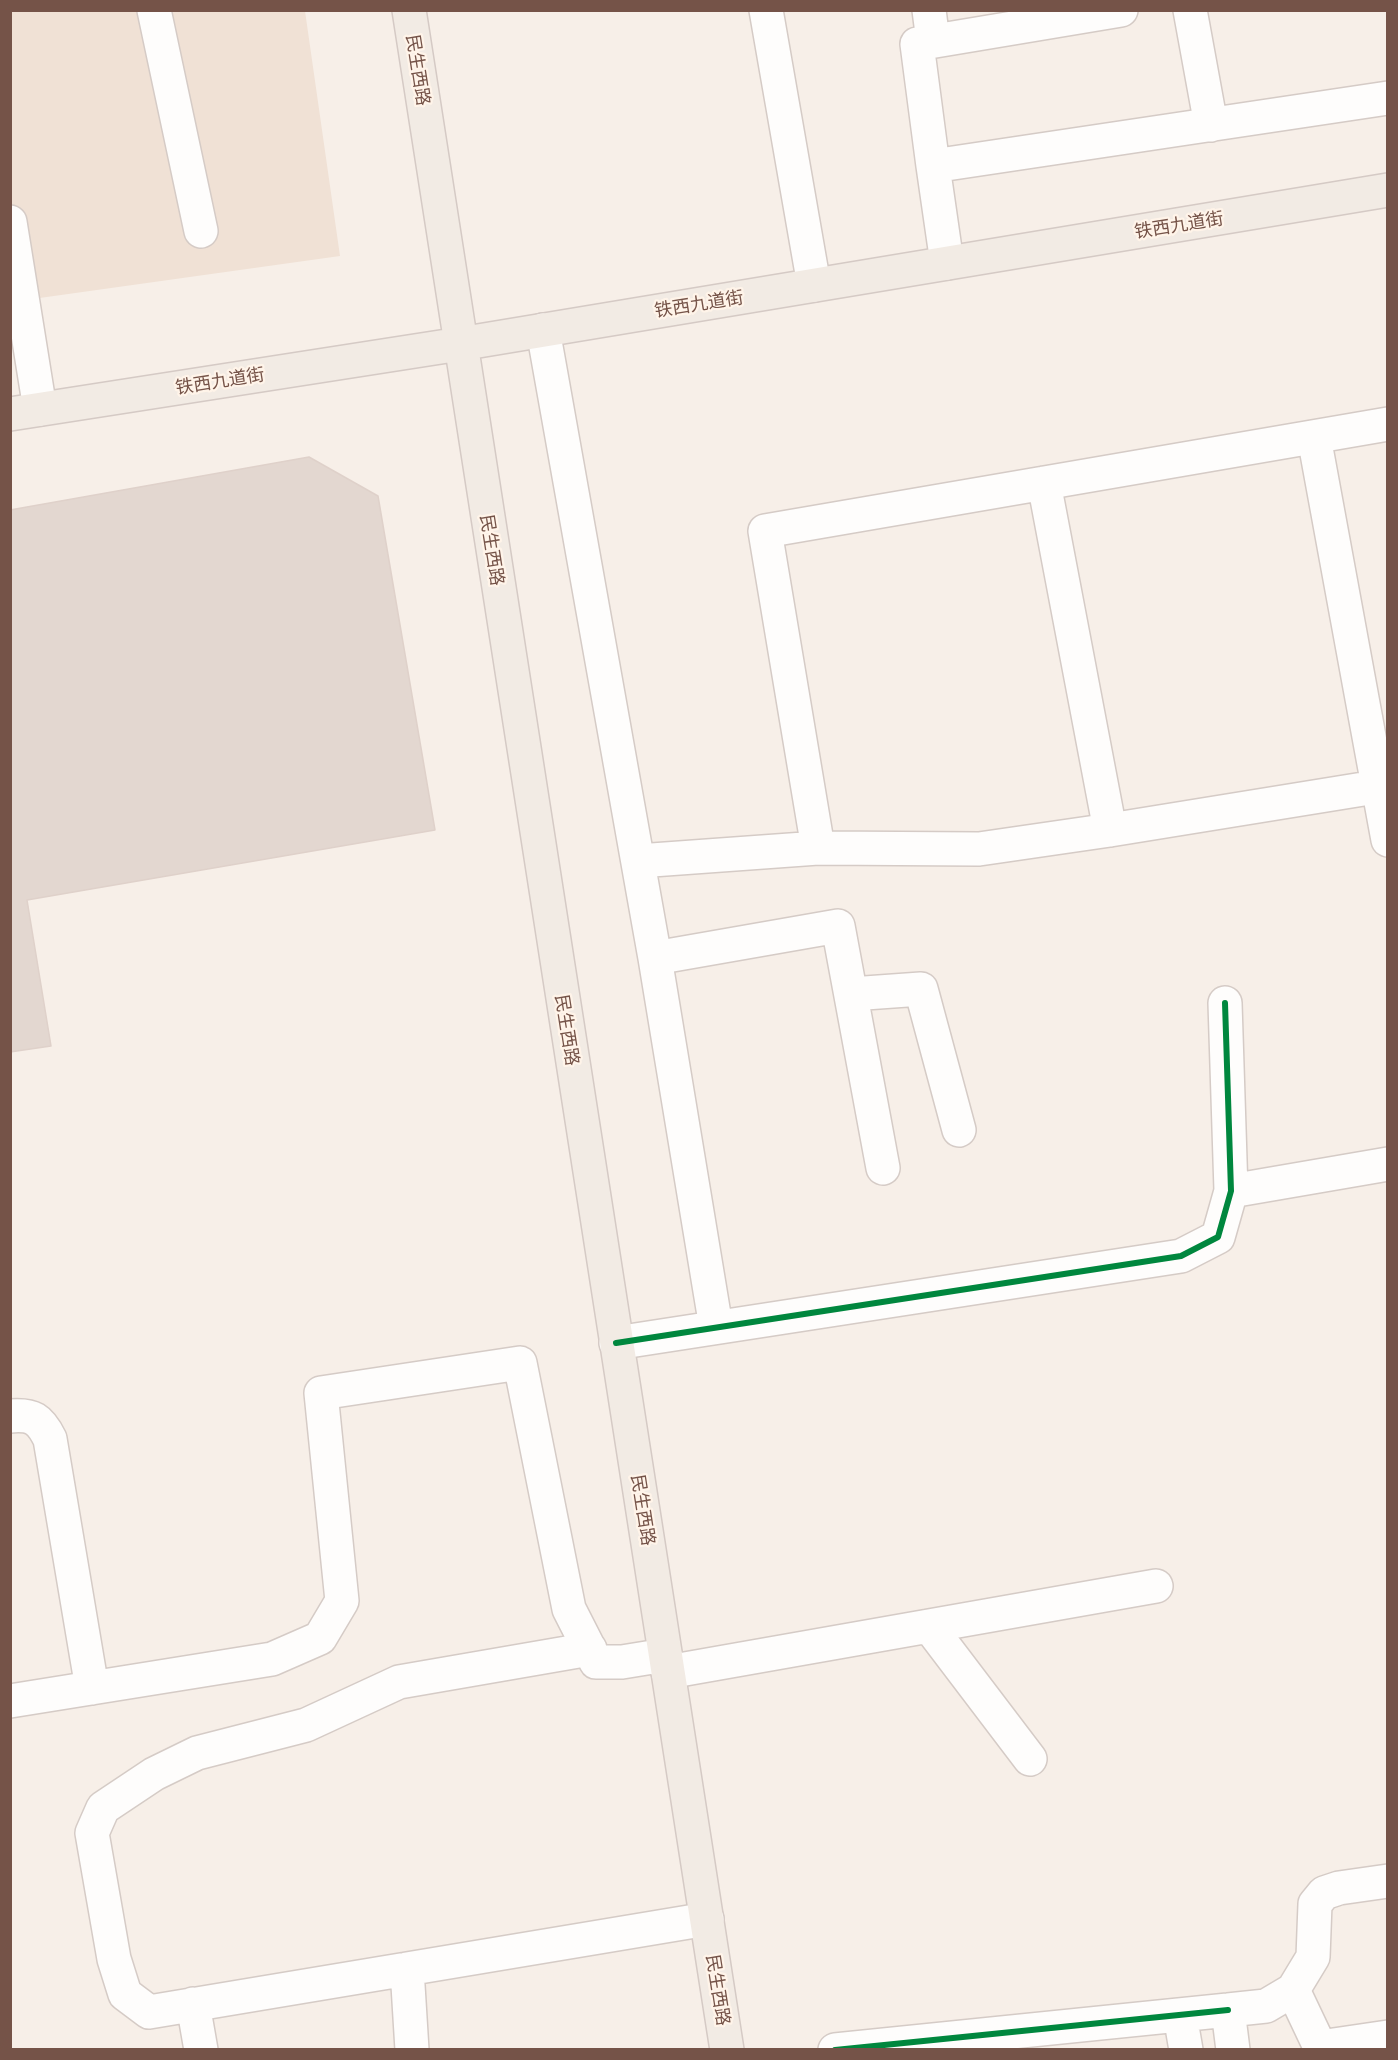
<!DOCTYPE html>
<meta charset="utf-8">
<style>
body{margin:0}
#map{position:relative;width:1398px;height:2060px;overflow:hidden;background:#f7efe8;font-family:"Exo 2",sans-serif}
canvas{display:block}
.frame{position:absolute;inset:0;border:12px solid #755348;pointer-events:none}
</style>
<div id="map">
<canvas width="1398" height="2060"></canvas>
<div class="frame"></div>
</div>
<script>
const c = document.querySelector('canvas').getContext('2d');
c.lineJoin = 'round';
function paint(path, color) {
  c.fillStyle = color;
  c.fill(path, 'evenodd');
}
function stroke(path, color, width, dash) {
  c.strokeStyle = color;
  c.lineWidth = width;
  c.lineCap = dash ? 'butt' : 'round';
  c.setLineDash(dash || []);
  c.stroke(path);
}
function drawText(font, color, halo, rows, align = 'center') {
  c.font = font + ' "Exo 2","Noto Sans SC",sans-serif';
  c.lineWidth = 4.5;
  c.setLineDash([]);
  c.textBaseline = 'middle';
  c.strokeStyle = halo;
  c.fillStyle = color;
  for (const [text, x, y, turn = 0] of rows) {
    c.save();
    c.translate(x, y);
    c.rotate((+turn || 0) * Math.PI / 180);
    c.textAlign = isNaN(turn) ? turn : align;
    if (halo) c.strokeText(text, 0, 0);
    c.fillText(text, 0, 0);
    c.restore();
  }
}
paint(new Path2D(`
 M 10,11 L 305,11 L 340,256 L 11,302 Z`), '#f0e1d5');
const building = new Path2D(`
 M 309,457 L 378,496 L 435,830 L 27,900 L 51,1046 L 10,1052 L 10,510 Z`);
paint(building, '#e3d7d0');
stroke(building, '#dfd1ca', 1.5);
const minor = new Path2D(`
 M 154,10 L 201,231
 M 766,10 L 814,285
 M 929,10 L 933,41
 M 1190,10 L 1211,125
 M 933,166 L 917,44 L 1121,10
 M 10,222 L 40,409
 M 947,263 L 933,166 L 1388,98
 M 543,330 L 655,958 L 716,1327
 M 1314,437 L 1388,840
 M 1044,483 L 1110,830
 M 818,848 L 765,531 L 1388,424
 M 638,861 L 818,848 L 979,849 L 1110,830 L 1388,785
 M 655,958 L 838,926 L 883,1168
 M 851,994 L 921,989 L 959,1130
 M 1231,1191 L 1388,1164
 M 616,1343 L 1181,1256 L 1218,1237 L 1231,1191 L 1225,1003
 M 10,1416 C 33,1414 40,1419 50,1439 L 92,1688
 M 929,1626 L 1030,1759
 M 590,1649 L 399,1682 L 306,1725 L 197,1753 L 154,1774 L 103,1808 L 92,1833 L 114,1959 L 125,1994 L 149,2012 L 707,1919
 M 668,1672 L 1156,1586
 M 10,1701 L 272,1659 L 320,1638 L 342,1601 L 321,1393 L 520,1363 L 569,1609 L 596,1662 L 622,1662 L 665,1655
 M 407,1969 L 412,2050
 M 1293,1990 L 1320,2047 L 1388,2037
 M 193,2004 L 201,2050
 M 1180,2015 L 1186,2050
 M 835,2050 L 1228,2010
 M 1233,2050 L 1228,2010 L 1266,2006 L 1293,1990 L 1313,1957 L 1315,1904 L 1324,1893 L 1339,1888 L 1388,1881`);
const major = new Path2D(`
 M 409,10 L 727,2050
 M 10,414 L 460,344 L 1388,190`);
stroke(minor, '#d5cbc6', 36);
stroke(major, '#d5cac5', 36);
stroke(minor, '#fefdfc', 33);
stroke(major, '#f2ebe4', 33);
stroke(new Path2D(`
 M 616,1343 L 1181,1256 L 1218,1237 L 1231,1191 L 1225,1003
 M 835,2050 L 1228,2010`), '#00873e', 6);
drawText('18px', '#755348', '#fff4e9', [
 ["民生西路",418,70,81],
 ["铁西九道街",1179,225,-9],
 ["铁西九道街",699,304,-9],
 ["铁西九道街",220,381,-9],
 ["民生西路",492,550,81],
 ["民生西路",567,1030,81],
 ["民生西路",643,1510,81],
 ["民生西路",718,1990,81]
]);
</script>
